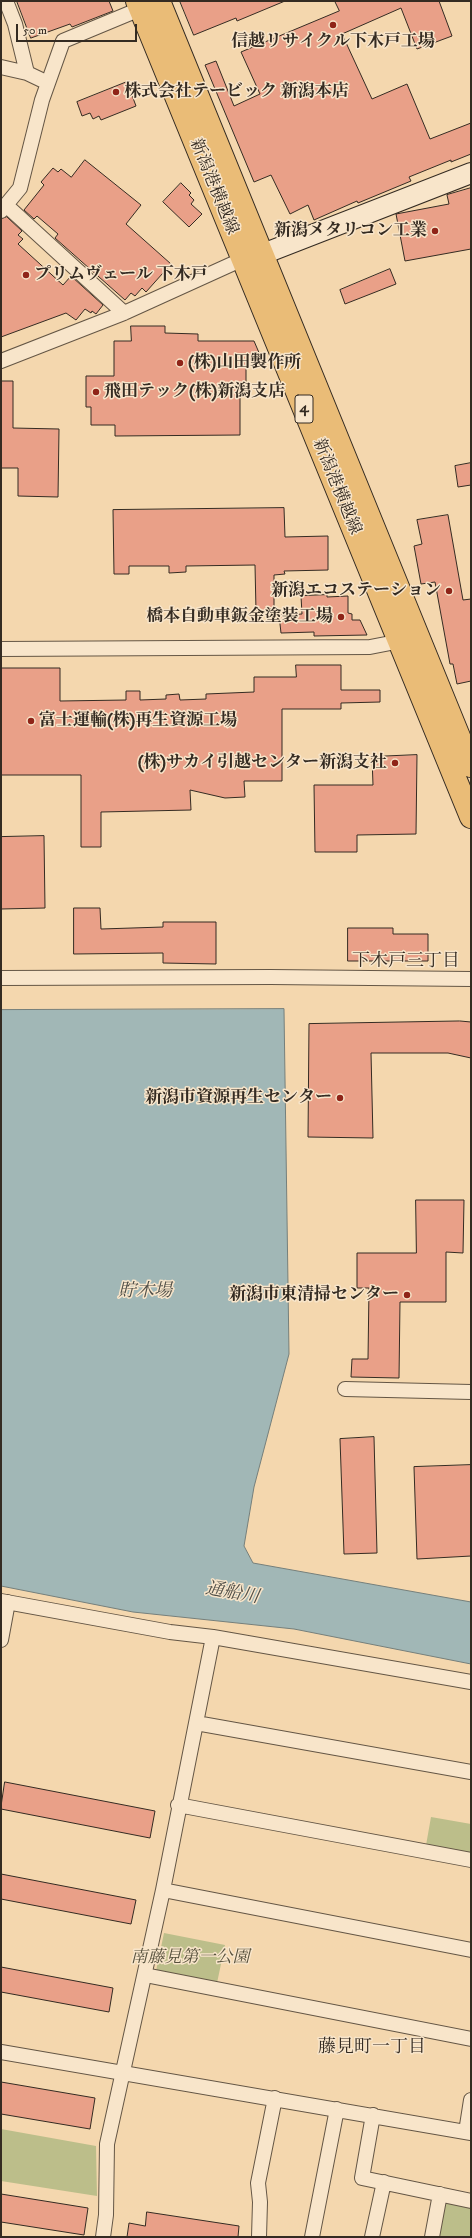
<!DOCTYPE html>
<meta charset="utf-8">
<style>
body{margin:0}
#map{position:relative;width:472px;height:2238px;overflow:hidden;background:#f4d7ae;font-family:"IM FELL DW Pica",serif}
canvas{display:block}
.frame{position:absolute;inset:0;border:2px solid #342b22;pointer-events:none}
.scale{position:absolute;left:16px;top:24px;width:121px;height:18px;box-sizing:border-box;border:2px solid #342b22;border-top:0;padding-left:5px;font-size:12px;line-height:14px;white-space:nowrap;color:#342b22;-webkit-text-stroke:3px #f8e5ca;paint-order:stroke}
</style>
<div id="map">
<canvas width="472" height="2238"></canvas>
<div class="frame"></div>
<div class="scale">50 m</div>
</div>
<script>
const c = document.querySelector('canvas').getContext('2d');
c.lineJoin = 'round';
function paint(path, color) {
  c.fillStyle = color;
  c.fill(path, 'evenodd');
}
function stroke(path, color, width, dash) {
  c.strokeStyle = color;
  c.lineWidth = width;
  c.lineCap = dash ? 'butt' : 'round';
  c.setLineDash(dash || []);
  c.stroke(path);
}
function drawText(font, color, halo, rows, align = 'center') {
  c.font = font + ' "IM FELL DW Pica","Noto Serif JP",serif';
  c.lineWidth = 3;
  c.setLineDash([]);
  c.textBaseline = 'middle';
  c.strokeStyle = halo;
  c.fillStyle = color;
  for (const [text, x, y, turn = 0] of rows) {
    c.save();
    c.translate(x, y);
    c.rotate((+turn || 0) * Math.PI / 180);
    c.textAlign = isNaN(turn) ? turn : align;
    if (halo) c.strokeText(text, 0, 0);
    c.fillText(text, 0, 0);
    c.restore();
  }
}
paint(new Path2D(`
 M 431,1817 L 471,1824 L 471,1860 L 425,1851 Z
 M 164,1933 L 225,1945 L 217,1983 L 156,1971 Z
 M 1,2129 L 96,2146 L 97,2196 L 1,2181 Z
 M 444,2198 L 471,2203 L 471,2237 L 437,2237 Z`), '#bcbe8a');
const water = new Path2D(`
 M 284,1009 L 289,1354 L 254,1487 L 244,1546 L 253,1563 L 471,1602 L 471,1664 L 294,1629 L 133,1612 L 1,1586 L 1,1010 Z`);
paint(water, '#a1b7b6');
stroke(water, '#757f7b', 1);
const building = new Path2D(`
 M 17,1 L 109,1 L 113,11 L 72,27 L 70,24 L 31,38 Z
 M 180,1 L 285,1 L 237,21 L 236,18 L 194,35 Z
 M 335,1 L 439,1 L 452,36 L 417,49 L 401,8 L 342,34 L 372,99 L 407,84 L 430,139 L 471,123 L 471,154 L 451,162 L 451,160 L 409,177 L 411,181 L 358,203 L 357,201 L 314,220 L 308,205 L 290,214 L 271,175 L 254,182 L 205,65 L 216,61 L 234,106 L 260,94 L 241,52 L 339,11 Z
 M 127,82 L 136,106 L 101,120 L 99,116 L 93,119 L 90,113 L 82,116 L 77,102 Z
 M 85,160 L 141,205 L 126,224 L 171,264 L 146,292 L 142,288 L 135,296 L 131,293 L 125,300 L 55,238 L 58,234 L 37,216 L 34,219 L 24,210 L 44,185 L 41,182 L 53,168 L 58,172 L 61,169 L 71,177 Z
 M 181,183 L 191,193 L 189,195 L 194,200 L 191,204 L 202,214 L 189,227 L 163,202 Z
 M 471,188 L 471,249 L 405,261 L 396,214 L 449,204 L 447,195 Z
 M 7,217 L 22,231 L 18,235 L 23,239 L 18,244 L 63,285 L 71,276 L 103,305 L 96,314 L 92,311 L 91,313 L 85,309 L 76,320 L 66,313 L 1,337 L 1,219 Z
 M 390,269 L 396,284 L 345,304 L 340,290 Z
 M 131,326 L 165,326 L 165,333 L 198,334 L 198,341 L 254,341 L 260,355 L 246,361 L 246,384 L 240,384 L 240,435 L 115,436 L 115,425 L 91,425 L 91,407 L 86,407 L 86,376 L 114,376 L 114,341 L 131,341 Z
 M 1,381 L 13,381 L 13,428 L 59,429 L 58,497 L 18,496 L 18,468 L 1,468 Z
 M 471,463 L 471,485 L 458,487 L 455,466 Z
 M 284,508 L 285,537 L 328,536 L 328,570 L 284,571 L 285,574 L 274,575 L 274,611 L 256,611 L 255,565 L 186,566 L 186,572 L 169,573 L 169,566 L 129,566 L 129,574 L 114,574 L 113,510 Z
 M 448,515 L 463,600 L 471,599 L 471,681 L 457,684 L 453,664 L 450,664 L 435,582 L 421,584 L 414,546 L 422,544 L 417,520 Z
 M 327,595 L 327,597 L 348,596 L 348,613 L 352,614 L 352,620 L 360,620 L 367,635 L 314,636 L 314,632 L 281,633 L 279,615 L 302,614 L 301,596 Z
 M 296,665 L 341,665 L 341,690 L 380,690 L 380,702 L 341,703 L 341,709 L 282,709 L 282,781 L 244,781 L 245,797 L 225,798 L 190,790 L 191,810 L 101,812 L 101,847 L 81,847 L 81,775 L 1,775 L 1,668 L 60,668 L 60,701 L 126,700 L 126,691 L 140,691 L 140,700 L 166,699 L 166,695 L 179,694 L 180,700 L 206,699 L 206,694 L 254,692 L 254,677 L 296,677 Z
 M 417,755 L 416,834 L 357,835 L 357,852 L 315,852 L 314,785 L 373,785 L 372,757 Z
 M 44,836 L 45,908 L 1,909 L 1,837 Z
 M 74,908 L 100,908 L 101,929 L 163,927 L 163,922 L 216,922 L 216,964 L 163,963 L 163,953 L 74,954 Z
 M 348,928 L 393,928 L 393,934 L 428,934 L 428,961 L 348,961 Z
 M 460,1021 L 471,1022 L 471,1058 L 448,1053 L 371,1053 L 373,1138 L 308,1137 L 309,1024 Z
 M 416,1200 L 464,1200 L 463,1253 L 446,1252 L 446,1302 L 400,1302 L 399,1378 L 351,1377 L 352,1359 L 368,1359 L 369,1288 L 357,1288 L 357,1253 L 416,1253 Z
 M 374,1437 L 377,1553 L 344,1554 L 340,1439 Z
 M 471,1465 L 471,1556 L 417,1559 L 414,1467 Z
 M 5,1782 L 155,1811 L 150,1838 L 1,1809 Z
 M 1,1874 L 136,1900 L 131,1924 L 1,1899 Z
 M 1,1967 L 113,1988 L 109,2012 L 1,1992 Z
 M 1,2082 L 95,2098 L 90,2129 L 1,2114 Z
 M 1,2194 L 88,2208 L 84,2235 L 1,2222 Z
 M 147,2212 L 239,2226 L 238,2237 L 127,2237 L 129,2223 L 145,2226 Z`);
paint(building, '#e9a088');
stroke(building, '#342b22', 1);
const street = new Path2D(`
 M 6,1 L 15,24 L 27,73
 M 1,67 L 27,73 L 48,83
 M 7,206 L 124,313
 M 1,211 L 20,188 L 42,100 L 63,41 L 140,9
 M 1,361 L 124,313 L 243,259
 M 1,649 L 370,647 L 406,640
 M 1,978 L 270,977 L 471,979
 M 345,1389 L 471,1392
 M 1,1601 L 170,1632 L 213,1637 L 471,1682
 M 1,1640 L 8,1602
 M 196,1723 L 471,1772
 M 178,1805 L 471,1860
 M 163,1890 L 471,1950
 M 145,1975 L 471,2039
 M 1,2052 L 471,2133
 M 373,2115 L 362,2178 L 471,2201
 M 466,2132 L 471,2100
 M 103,2237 L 106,2215 L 107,2144 L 163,1890 L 213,1637
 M 259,2237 L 260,2202 L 258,2183 L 275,2098
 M 312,2237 L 337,2109
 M 372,2237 L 384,2182
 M 432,2237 L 440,2194`);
const secondary = new Path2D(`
 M 247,258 L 263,254 L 471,173`);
const primary = new Path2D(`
 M 137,1 L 471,817
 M 159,1 L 471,766`);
stroke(street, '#645645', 16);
stroke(secondary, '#342b22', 22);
stroke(primary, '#342b22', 24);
stroke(street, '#f8e5ca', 14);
stroke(secondary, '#f8e5ca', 20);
stroke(primary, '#eabc77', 22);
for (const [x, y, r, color] of [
 [333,25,4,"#8f2418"],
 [116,92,4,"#8f2418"],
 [435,231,4,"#8f2418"],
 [26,275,4,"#8f2418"],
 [180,363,4,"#8f2418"],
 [96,392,4,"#8f2418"],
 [449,591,4,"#8f2418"],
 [341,617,4,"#8f2418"],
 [31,721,4,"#8f2418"],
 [395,763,4,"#8f2418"],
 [340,1098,4,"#8f2418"],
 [407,1295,4,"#8f2418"]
]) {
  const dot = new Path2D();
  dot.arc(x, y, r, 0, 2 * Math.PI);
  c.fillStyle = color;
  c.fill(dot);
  stroke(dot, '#f8e5ca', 1.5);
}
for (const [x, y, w] of [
 [304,409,18]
]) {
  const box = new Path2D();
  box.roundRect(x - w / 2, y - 14, w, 28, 3);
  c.fillStyle = '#f8e5ca';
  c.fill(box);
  stroke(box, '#342b22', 1);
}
drawText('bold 16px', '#342b22', null, [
 ["4",304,409]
]);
drawText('bold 17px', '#342b22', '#f8e5ca', [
 ["信越リサイクル下木戸工場",333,42,"center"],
 ["株式会社テービック 新潟本店",124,92,"left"],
 ["新潟メタリコン工業",427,231],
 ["プリムヴェール 下木戸",34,275,"left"],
 ["(株)山田製作所",188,363,"left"],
 ["飛田テック(株)新潟支店",104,392,"left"],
 ["新潟エコステーション",441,591],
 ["橋本自動車鈑金塗装工場",333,617],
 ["富士運輸(株)再生資源工場",39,721,"left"],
 ["(株)サカイ引越センター新潟支社",387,763],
 ["新潟市資源再生センター",332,1098],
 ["新潟市東清掃センター",399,1295]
], 'right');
drawText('17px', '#342b22', '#f8e5ca', [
 ["新潟港横越線",213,187,68],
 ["新潟港横越線",336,487,68]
]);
drawText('italic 17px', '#56503c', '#f8e5ca', [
 ["南藤見第一公園",190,1958]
]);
drawText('18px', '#342b22', '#f8e5ca', [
 ["下木戸三丁目",406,962],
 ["藤見町一丁目",372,2048]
]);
drawText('italic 18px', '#4f4e47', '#f8e5ca', [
 ["貯木場",145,1292],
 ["通船川",232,1594,10]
]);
</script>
